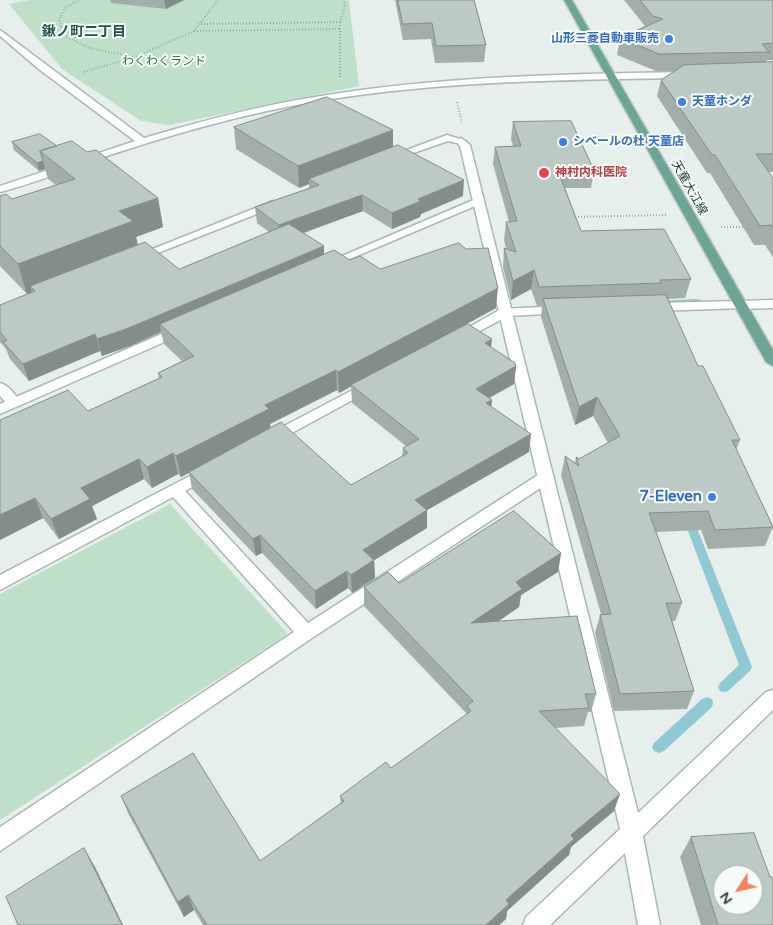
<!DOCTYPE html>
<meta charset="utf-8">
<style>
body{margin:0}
#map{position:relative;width:773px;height:925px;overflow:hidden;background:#e6efeb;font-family:"Varela Round",sans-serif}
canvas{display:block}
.north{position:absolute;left:713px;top:865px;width:50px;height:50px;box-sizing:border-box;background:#f7fbf9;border:1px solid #a3b1ad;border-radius:50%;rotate:235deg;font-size:14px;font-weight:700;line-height:20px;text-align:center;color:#24423a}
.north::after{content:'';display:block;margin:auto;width:18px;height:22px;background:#f4845f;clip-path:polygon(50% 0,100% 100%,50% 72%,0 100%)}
</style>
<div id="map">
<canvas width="773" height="925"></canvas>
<div class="north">N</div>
</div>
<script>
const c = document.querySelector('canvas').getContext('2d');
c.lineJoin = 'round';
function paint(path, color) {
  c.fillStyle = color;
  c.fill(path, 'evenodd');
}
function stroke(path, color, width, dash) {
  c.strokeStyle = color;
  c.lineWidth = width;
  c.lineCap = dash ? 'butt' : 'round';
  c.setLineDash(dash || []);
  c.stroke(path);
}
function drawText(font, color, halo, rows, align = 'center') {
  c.font = font + ' "Varela Round","Noto Sans JP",sans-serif';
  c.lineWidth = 4;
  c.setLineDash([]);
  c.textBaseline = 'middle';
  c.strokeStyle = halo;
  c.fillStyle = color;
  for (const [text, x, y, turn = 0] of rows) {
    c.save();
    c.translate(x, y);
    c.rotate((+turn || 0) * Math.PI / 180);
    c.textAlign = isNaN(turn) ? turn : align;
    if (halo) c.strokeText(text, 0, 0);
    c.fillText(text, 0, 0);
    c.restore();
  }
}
paint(new Path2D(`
 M 29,0 L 349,0 L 359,86 L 169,125 L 141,121 L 62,69 L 9,4 Z
 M 170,504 L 288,634 L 0,820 L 0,594 Z`), '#bfe0c8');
paint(new Path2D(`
 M 698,299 L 702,301 L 701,303 L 657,305 L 653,303 L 657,301 Z
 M 688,514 L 692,515 L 693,518 L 752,667 L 750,671 L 728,691 L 724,692 L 720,691 L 718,687 L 720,683 L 739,665 L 683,518 L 684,515 Z
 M 707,697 L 712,699 L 713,703 L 712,707 L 664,751 L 659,753 L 654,751 L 652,747 L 654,743 L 702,699 Z`), '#8ec9d4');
const service = new Path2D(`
 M 478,198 L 483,201 L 482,203 L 331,267 L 327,268 L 321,265 Z
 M 741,301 L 747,305 L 745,308 L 652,311 L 646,307 L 652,303 Z
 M 562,306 L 566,307 L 568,310 L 566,313 L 508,316 L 461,341 L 456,342 L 450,338 L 501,309 Z
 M 180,326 L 185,327 L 186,330 L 185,333 L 0,414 L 0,404 Z
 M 368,382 L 375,386 L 373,389 L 277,441 L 272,443 L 265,438 L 267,435 Z
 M 207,467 L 212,468 L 215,472 L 212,476 L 185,491 L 308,623 L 541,473 L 551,473 L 554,477 L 551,481 L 312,638 L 0,851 L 0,827 L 294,632 L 173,497 L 0,590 L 0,575 Z`);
const minor = new Path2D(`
 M 461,138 L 470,145 L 638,813 L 766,692 L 773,690 L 773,710 L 643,836 L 660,925 L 638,925 L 625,853 L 550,925 L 523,925 L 526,917 L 620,829 L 460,146 L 456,141 Z
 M 773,300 L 773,308 L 741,309 L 735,305 L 741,301 Z`);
const tertiary = new Path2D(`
 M 0,30 L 144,138 C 202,121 261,105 321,96 C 442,76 565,74 687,72 L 691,75 L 687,78 C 547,80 404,81 267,111 C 207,124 148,142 89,162 C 60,172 30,185 0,192 L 0,186 L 135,141 L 40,70 L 0,36 Z
 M 447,135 L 466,141 L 461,144 L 448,141 L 390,161 L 385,158 Z
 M 273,201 L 278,204 L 277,206 L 140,260 L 136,261 L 130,258 Z
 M 0,383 C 9,385 16,396 21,403 L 19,406 L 9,406 L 0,396 Z`);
const primary = new Path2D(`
 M 564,0 L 572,0 L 773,350 L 773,366 L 766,362 Z`);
stroke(service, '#a8b8b2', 3);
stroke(minor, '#a8b8b2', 3);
stroke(tertiary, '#a8b8b2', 3);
stroke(primary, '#c2cac8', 3);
stroke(new Path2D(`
 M 79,0 L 65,8 L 59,20 L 65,36 L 89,48 L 134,57
 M 201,24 L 340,22
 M 194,31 L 340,29
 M 84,72 L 135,57 L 194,31 L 218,0
 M 340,77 L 340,22 L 345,6 L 344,0
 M 457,102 L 462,123
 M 572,217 L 666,215
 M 721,227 L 747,227`), '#86b3a5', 2, [1, 2]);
paint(service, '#fff');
paint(minor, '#fff');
paint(tertiary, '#fff');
paint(primary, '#6aa596');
paint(new Path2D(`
 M 110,0 L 184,0 L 166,9 L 111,3 Z
 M 395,0 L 474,0 L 486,45 L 484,62 L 435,63 L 431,39 L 403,40 Z
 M 624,0 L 773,0 L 773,60 L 767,60 L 766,63 L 773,62 L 773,172 L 768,172 L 773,178 L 773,257 L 765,245 L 754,245 L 710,173 L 707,173 L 657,96 L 661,80 L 674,71 L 656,71 L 617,55 L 620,38 L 645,26 Z
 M 513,122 L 594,170 L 591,188 L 565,188 L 581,231 L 691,279 L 685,298 L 667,299 L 698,366 L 740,440 L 736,450 L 773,527 L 765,546 L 708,549 L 701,530 L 656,532 L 682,603 L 675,621 L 672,621 L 694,691 L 687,709 L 614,711 L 595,633 L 600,615 L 601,614 L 561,475 L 565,456 L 575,463 L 576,457 L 579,459 L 608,443 L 593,416 L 575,425 L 541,317 L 542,306 L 537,306 L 531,289 L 511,300 L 503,267 L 504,248 L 506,248 L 504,240 L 506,222 L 509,222 L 493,164 L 495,147 L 513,146 L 511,139 Z
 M 234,127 L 393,130 L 393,147 L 463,196 L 421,214 L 420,217 L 392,229 L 363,211 L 304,233 L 324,246 L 324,254 L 350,260 L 380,269 L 496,308 L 430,344 L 491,347 L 516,366 L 514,384 L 489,398 L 492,400 L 491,407 L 529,452 L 427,510 L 427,528 L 374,560 L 375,578 L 352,593 L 348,588 L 316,609 L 262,553 L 256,556 L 192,489 L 189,473 L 181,477 L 178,474 L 152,488 L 144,479 L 92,506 L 97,519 L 59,539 L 43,518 L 0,540 L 0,420 L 88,411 L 159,378 L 158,373 L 182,361 L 164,344 L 161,332 L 130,346 L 102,356 L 100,351 L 29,381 L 10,359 L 6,349 L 0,342 L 0,305 L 27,294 L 0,266 L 0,196 L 12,199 L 56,185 L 48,179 L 45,169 L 39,171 L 14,150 L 12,142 L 57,146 L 87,152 L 158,198 L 163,227 L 136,237 L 138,245 L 179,269 L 269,232 L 257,223 L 255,207 L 309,188 L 309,184 L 299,188 L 236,149 ZM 351,386 L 352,403 L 406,446 L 403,448 L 402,457 L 351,485 L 271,428 L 270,424 L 337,390 L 339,393 Z
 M 561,553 L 558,572 L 521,595 L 519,607 L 499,621 L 596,694 L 591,712 L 588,712 L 584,726 L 555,728 L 614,811 L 571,847 L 569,855 L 507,911 L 506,919 L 499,925 L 203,925 L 194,910 L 184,917 L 128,813 L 121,796 L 260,861 L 341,804 L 340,796 L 391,768 L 466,715 L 466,713 L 364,606 L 364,587 L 399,583 Z
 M 691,837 L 770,877 L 773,925 L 701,925 L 680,857 Z`), '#a1aea9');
paint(new Path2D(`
 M 164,0 L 184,0 L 166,9 Z
 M 393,130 L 393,151 L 309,179 L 309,184 L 299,188 L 298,166 Z
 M 43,161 L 45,169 L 39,171 L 37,163 Z
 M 464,180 L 463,196 L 421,214 L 420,217 L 392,229 L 392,213 L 418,199 Z
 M 362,195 L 363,211 L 280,241 L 279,225 Z
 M 158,198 L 163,227 L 136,237 L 139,251 L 30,286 L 32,292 L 27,294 L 18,264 L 119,211 Z
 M 324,246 L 324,262 L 160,324 L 161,332 L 130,346 L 102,356 L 97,339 Z
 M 534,270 L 531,289 L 511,300 L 513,281 Z
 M 498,288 L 496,308 L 339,393 L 338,372 Z
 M 95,334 L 100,351 L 29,381 L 23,364 Z
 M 492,339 L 490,356 L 485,343 Z
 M 516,366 L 514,384 L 475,406 L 476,389 Z
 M 336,370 L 337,390 L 270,424 L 271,429 L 181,477 L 176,456 L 265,405 Z
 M 597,397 L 593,416 L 575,425 L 579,407 Z
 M 492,400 L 490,417 L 486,403 Z
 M 531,434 L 529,452 L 415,517 L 415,500 Z
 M 173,453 L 178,474 L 152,488 L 147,467 Z
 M 139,459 L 144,479 L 92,506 L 97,519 L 59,539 L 51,519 L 81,488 Z
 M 35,498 L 43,518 L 0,540 L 0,515 Z
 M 427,510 L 427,528 L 363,567 L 363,550 Z
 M 260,535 L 262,553 L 256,556 L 253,539 Z
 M 561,553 L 558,572 L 521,595 L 519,607 L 469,641 L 471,623 L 516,582 Z
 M 374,560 L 375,578 L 352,593 L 351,575 Z
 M 347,571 L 348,588 L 316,609 L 315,591 Z
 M 620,794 L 614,811 L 571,847 L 569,855 L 507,911 L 506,919 L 499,925 L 486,925 L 506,900 L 571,835 Z
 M 84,848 L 95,867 L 123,925 L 122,925 Z
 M 188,895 L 194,910 L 184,917 L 178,902 Z`), '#838d89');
const building = new Path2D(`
 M 398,0 L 474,0 L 486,45 L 436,46 L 432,23 L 403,24 Z
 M 640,0 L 773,0 L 773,43 L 762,44 L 769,52 L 659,54 L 620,38 L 663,19 L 653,16 Z
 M 773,62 L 773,154 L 756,154 L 773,178 L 773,228 L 771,225 L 760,226 L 715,155 L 712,155 L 661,80 L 684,65 Z
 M 327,97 L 393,130 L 298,166 L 234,127 Z
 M 571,121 L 594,170 L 558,171 L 581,231 L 664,229 L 691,279 L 660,280 L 661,283 L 539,287 L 534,270 L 513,281 L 504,248 L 516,252 L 506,222 L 517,221 L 495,147 L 521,146 L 513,122 Z
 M 40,134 L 57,146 L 40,151 L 43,161 L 37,163 L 12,142 Z
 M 72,141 L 87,152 L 96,150 L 158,198 L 119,211 L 133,221 L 18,264 L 0,246 L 0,196 L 6,194 L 12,199 L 75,179 L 40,151 Z
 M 398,145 L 464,180 L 418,199 L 421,201 L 392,213 L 362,195 L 279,225 L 255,207 L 319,185 L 309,179 Z
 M 289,224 L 324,246 L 126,329 L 97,339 L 95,334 L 23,364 L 3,342 L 7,340 L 0,332 L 0,305 L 35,291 L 30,286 L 145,242 L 179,269 Z
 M 459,243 L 466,249 L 488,248 L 498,288 L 338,372 L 336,370 L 265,405 L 269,409 L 176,456 L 173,453 L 147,467 L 139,459 L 81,488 L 90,499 L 51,519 L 35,498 L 0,515 L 0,420 L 68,390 L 88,411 L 162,377 L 158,373 L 194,356 L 160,324 L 334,250 L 350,260 L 360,256 L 380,269 Z
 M 666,295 L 698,366 L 703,366 L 740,440 L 732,440 L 773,527 L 715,530 L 708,511 L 649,513 L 682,603 L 666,603 L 694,691 L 620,694 L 600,615 L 611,614 L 565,456 L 579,466 L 576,457 L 579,459 L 620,436 L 597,397 L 579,407 L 543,299 Z
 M 468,324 L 492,339 L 485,343 L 515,363 L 516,366 L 476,389 L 492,400 L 486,403 L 531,434 L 415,500 L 427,510 L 363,550 L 374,560 L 351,575 L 347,571 L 315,591 L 260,535 L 253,539 L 189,472 L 281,422 L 351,485 L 408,453 L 403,448 L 419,439 L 351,385 Z
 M 514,511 L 561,553 L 516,582 L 522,589 L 471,623 L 577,616 L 596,694 L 585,694 L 589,708 L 539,711 L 620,794 L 571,835 L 574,839 L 506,900 L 509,904 L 486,925 L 207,925 L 188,895 L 178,902 L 121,796 L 193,753 L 260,861 L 344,801 L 340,796 L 386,762 L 391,768 L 471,711 L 467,706 L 473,701 L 364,587 L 388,572 L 399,583 Z
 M 754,833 L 770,877 L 773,877 L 773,925 L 718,925 L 691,837 ZM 723,875 L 753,875 L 753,905 L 723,905 Z
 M 84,848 L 122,925 L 18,925 L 6,897 Z`);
paint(building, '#bbcac4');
stroke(building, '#838d89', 1);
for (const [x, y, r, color] of [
 [669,39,5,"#3f7fe0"],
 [682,102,5,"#3f7fe0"],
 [563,142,5,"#3f7fe0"],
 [544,173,6,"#e0444e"],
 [712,497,5,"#3f7fe0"]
]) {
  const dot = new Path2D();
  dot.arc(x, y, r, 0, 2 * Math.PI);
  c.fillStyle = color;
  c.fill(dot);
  stroke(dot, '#f7fbf9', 2);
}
drawText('bold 12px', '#366cbe', '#f7fbf9', [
 ["山形三菱自動車販売",659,39,"right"],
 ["天童ホンダ",692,102],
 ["シベールの杜 天童店",573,142]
], 'left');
drawText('12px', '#2d7a4b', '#f7fbf9', [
 ["わくわくランド",164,62]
]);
drawText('bold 12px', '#be3a42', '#f7fbf9', [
 ["神村内科医院",555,173]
], 'left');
drawText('12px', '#24423a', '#f7fbf9', [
 ["天童大江線",689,188,61]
]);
drawText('bold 14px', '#1f5548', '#f7fbf9', [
 ["鍬ノ町二丁目",84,32]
]);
drawText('bold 15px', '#366cbe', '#f7fbf9', [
 ["7-Eleven",702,497]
], 'right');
</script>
